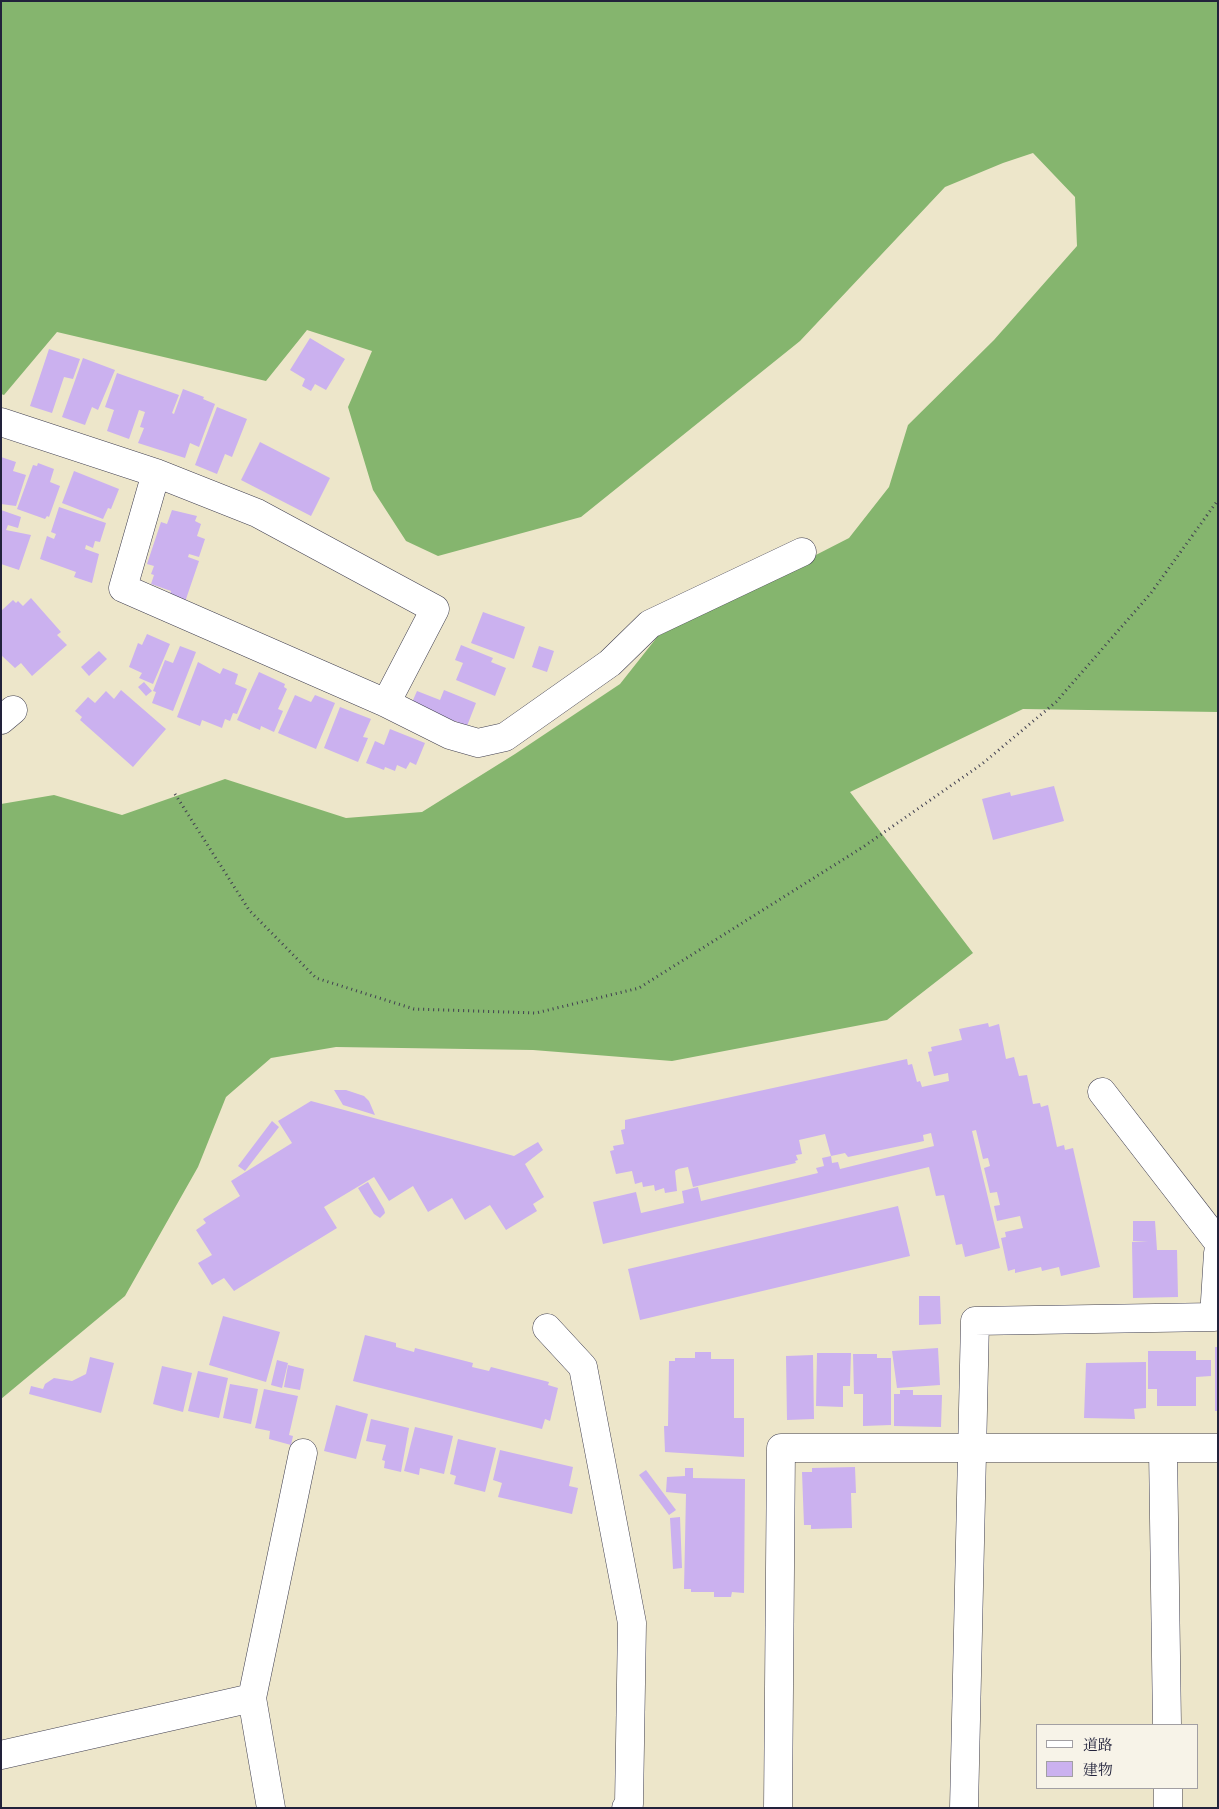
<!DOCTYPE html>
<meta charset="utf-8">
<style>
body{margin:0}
#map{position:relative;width:1219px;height:1809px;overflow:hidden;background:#ede6ca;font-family:"IM FELL Double Pica","Noto Serif JP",serif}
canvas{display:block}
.frame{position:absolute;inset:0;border:2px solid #22223b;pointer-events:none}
.legend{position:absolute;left:1036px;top:1724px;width:162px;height:65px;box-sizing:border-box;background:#f7f3e8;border:1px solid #a29fa3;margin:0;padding:6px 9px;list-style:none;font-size:15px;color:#22223b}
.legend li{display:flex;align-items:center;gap:10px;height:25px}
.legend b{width:25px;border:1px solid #a29fa3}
</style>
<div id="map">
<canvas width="1219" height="1809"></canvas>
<div class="frame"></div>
<ul class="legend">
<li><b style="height:6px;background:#fff"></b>道路</li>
<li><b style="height:14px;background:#cbb1ef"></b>建物</li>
</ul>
</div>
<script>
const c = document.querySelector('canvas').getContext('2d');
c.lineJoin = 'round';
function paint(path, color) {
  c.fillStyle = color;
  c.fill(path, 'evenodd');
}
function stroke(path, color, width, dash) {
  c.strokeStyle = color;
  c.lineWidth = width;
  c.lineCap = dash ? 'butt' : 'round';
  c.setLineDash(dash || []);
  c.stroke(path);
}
paint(new Path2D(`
 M 1,1 L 1218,1 L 1218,712 L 1023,709 L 850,792 L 973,953 L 887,1020 L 672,1061 L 533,1050 L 336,1047 L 271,1058 L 226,1097 L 198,1167 L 125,1296 L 1,1399 L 1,804 L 54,795 L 122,815 L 225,779 L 346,818 L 422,812 L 515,754 L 620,684 L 658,636 L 849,538 L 889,487 L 908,425 L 994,340 L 1077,246 L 1075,197 L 1033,153 L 1003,163 L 945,187 L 800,341 L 581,517 L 438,556 L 406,541 L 373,490 L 348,407 L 372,351 L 307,330 L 266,381 L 57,332 L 4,395 L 1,394 Z`), '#85b56e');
paint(new Path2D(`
 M 310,338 L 345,359 L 326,390 L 315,384 L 311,391 L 302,386 L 305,379 L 290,370 Z
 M 49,349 L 80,359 L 73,379 L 64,377 L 52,413 L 30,406 Z
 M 83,358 L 115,370 L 98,410 L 92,407 L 85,425 L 62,417 Z
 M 117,373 L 179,395 L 172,413 L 174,414 L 183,389 L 204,397 L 203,399 L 215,404 L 199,447 L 190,443 L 185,458 L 138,443 L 144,428 L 140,427 L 145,412 L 139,410 L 129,439 L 107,431 L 114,410 L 105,407 Z
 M 217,407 L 247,419 L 232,457 L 225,454 L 217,474 L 195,465 Z
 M 260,442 L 330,478 L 311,516 L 241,480 Z
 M 1,457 L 16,462 L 13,471 L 26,475 L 16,506 L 1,504 Z
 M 38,463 L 54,469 L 50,482 L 60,486 L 49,517 L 47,516 L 45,519 L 17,509 L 33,465 L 37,466 Z
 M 74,471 L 119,489 L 111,509 L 108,508 L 103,519 L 62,503 Z
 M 59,507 L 106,523 L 100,542 L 95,541 L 93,548 L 86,545 L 85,549 L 99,554 L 92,583 L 74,577 L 76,572 L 40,559 L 47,536 L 54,539 L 56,534 L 51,532 Z
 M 1,510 L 21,517 L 18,528 L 8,525 L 6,530 L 31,535 L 19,570 L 1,564 Z
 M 172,510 L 197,516 L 195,521 L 201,524 L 197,536 L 205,539 L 199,557 L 189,554 L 188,557 L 199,561 L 185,602 L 169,597 L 171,591 L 151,584 L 154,575 L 151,574 L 154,566 L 147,564 L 161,522 L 167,524 Z
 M 31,598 L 61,632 L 57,635 L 67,645 L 32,676 L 21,663 L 15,668 L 1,655 L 1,611 L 13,600 L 16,603 L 18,601 L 23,606 Z
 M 483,612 L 525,627 L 514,659 L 471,643 Z
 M 147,634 L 170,644 L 153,684 L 139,678 L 142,673 L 129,667 L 138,643 L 142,645 Z
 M 461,645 L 493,658 L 491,662 L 506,668 L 495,696 L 456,680 L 463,663 L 455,660 Z
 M 180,646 L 196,652 L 173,711 L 152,703 L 156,692 L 153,691 L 165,660 L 173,663 Z
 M 539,646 L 554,651 L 547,672 L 532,667 Z
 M 99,651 L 107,659 L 89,676 L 81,667 Z
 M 198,662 L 220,674 L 223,668 L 238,674 L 235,684 L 247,689 L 237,714 L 233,713 L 230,721 L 225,719 L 222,728 L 202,720 L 200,726 L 177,717 Z
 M 259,672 L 285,684 L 284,687 L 287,689 L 278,709 L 283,711 L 274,732 L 261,726 L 260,730 L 237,720 Z
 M 144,682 L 152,691 L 146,696 L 138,687 Z
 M 121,690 L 166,729 L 133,767 L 80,720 L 82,717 L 75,711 L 88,697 L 95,703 L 106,691 L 114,699 Z
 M 444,690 L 476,703 L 467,726 L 455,721 L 453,725 L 410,707 L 417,691 L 440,700 Z
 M 295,695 L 311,702 L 315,695 L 335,703 L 316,749 L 278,733 Z
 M 340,707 L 371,719 L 363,737 L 368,738 L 358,762 L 324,748 Z
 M 390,729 L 425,743 L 416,765 L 410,762 L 406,769 L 397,765 L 395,771 L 385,767 L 384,770 L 366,763 L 375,741 L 384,745 Z
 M 1054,786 L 1064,821 L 993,840 L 982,799 L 1010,792 L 1011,796 Z
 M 988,1023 L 989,1027 L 999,1024 L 1006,1059 L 1014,1057 L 1019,1076 L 1027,1075 L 1033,1104 L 1040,1103 L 1041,1107 L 1048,1105 L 1057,1147 L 1064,1145 L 1065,1150 L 1073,1148 L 1100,1267 L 1061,1276 L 1059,1267 L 1042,1271 L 1041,1267 L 1015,1273 L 1015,1269 L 1008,1271 L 1001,1238 L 1006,1237 L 1005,1232 L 1023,1228 L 1020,1216 L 997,1221 L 994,1206 L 1000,1205 L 997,1192 L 990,1193 L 984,1168 L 990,1166 L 988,1158 L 983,1159 L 976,1130 L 972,1131 L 1000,1248 L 965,1257 L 962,1244 L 956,1245 L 944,1195 L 936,1196 L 929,1167 L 603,1244 L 593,1202 L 636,1192 L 641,1213 L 684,1203 L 682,1191 L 698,1187 L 701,1201 L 818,1173 L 816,1168 L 824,1166 L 822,1158 L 831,1156 L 832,1163 L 838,1162 L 840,1169 L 934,1146 L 931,1133 L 923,1135 L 924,1141 L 848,1157 L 845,1153 L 831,1156 L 825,1134 L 799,1140 L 802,1154 L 796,1155 L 798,1160 L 795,1161 L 796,1163 L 693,1187 L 688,1167 L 678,1169 L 675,1171 L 677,1191 L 665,1193 L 664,1188 L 655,1191 L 654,1185 L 643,1187 L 642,1182 L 635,1184 L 632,1171 L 616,1174 L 610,1151 L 614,1150 L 613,1146 L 624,1144 L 621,1130 L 625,1129 L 625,1120 L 907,1059 L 908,1065 L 912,1064 L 917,1082 L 920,1081 L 922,1087 L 949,1081 L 948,1073 L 934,1076 L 928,1052 L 932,1051 L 931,1047 L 962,1040 L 959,1029 Z
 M 334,1090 L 346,1090 L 364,1096 L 369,1101 L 375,1115 L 343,1105 Z
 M 311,1101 L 514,1156 L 538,1142 L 543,1150 L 525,1164 L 544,1197 L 533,1204 L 537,1211 L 506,1230 L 490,1205 L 465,1220 L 452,1198 L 428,1212 L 413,1186 L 389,1201 L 374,1177 L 324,1207 L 337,1228 L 234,1291 L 224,1278 L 212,1285 L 198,1263 L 212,1255 L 196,1230 L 206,1223 L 203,1219 L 240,1196 L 231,1181 L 292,1143 L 278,1121 Z
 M 272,1121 L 279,1127 L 245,1171 L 238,1166 Z
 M 368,1182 L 384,1209 L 385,1213 L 380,1218 L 374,1214 L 358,1188 Z
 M 898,1206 L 910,1256 L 640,1320 L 628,1269 Z
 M 1133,1221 L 1155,1221 L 1157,1250 L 1177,1250 L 1178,1297 L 1133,1298 L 1132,1242 L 1148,1241 L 1133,1241 Z
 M 919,1296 L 940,1296 L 941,1324 L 919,1325 Z
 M 223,1316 L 280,1332 L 266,1382 L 209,1365 Z
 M 365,1335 L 396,1343 L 396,1347 L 414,1352 L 415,1348 L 473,1363 L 472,1367 L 489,1371 L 491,1367 L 549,1382 L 548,1385 L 558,1388 L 550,1421 L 545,1419 L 542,1429 L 353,1381 Z
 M 1215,1347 L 1218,1347 L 1218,1411 L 1215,1411 Z
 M 938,1348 L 940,1385 L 897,1388 L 892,1351 Z
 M 1148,1351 L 1196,1351 L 1196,1360 L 1211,1360 L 1211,1376 L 1196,1377 L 1196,1406 L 1157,1406 L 1157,1389 L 1148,1389 Z
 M 695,1352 L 711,1352 L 711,1359 L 734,1359 L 734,1418 L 744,1418 L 744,1457 L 665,1452 L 664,1426 L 668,1426 L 669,1361 L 675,1361 L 675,1358 L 695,1358 Z
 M 817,1353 L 851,1353 L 850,1386 L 843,1386 L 843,1407 L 816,1406 Z
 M 853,1354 L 877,1354 L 877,1358 L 891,1358 L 891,1425 L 863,1426 L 863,1394 L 854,1394 Z
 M 813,1355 L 814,1419 L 787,1420 L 786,1356 Z
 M 90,1357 L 114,1363 L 101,1413 L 29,1394 L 31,1386 L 43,1389 L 45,1384 L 54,1378 L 72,1381 L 86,1374 Z
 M 277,1360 L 288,1363 L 282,1388 L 271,1385 Z
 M 1146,1362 L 1146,1408 L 1134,1409 L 1135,1419 L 1084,1418 L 1086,1363 Z
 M 288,1365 L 304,1369 L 300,1390 L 284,1387 Z
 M 162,1366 L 192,1373 L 183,1412 L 153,1404 Z
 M 198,1371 L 228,1378 L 219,1418 L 188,1411 Z
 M 230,1384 L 258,1389 L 251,1424 L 223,1418 Z
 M 264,1389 L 298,1396 L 289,1435 L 293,1436 L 291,1445 L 269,1439 L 270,1431 L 255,1428 Z
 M 900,1390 L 913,1390 L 913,1395 L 942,1395 L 941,1427 L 894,1426 L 894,1394 L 900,1394 Z
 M 336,1405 L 368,1414 L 356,1459 L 324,1451 Z
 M 371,1419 L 409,1428 L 401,1472 L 384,1468 L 385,1461 L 382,1460 L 386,1445 L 366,1441 Z
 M 415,1427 L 453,1436 L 444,1474 L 420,1468 L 419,1475 L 404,1471 Z
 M 458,1439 L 496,1448 L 485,1492 L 454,1484 L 456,1476 L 450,1474 Z
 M 500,1450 L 573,1467 L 569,1486 L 578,1488 L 572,1514 L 498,1497 L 502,1483 L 493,1480 Z
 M 855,1467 L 856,1493 L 851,1493 L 852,1528 L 811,1529 L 811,1525 L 804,1525 L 802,1472 L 812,1472 L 812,1468 Z
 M 685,1468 L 693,1468 L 693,1478 L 745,1479 L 744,1593 L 732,1592 L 731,1597 L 714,1597 L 714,1592 L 691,1592 L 691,1589 L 684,1589 L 686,1494 L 666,1492 L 667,1477 L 685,1476 Z
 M 646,1470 L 676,1510 L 669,1515 L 639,1475 Z
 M 680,1517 L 682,1568 L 673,1569 L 670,1518 Z`), '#cbb1ef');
const minor = new Path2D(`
 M 1,422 L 156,473 L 257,513 L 435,609 L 386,703
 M 156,473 L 123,588 L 386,703 L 450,735 L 478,743 L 505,737 L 610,663 L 650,624 L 802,552
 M 1,720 L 13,710
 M 1102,1092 L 1218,1242
 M 547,1328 L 583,1367 L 632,1623 L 629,1804 L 626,1808
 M 1163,1449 L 1167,1725
 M 1,1755 L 252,1698
 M 1168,1788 L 1168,1808
 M 271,1808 L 252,1698 L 303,1453
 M 778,1808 L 781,1448 L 1218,1448
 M 964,1808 L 975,1321 L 1214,1317 L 1218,1253`);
stroke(minor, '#403f50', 29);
stroke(new Path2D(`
 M 175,794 L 249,910 L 316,978 L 414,1009 L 536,1013 L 639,988 L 863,847 L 982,764 L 1056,702 L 1151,593 L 1218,500`), '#403f50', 3, [1, 4]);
stroke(minor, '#fff', 28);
</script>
